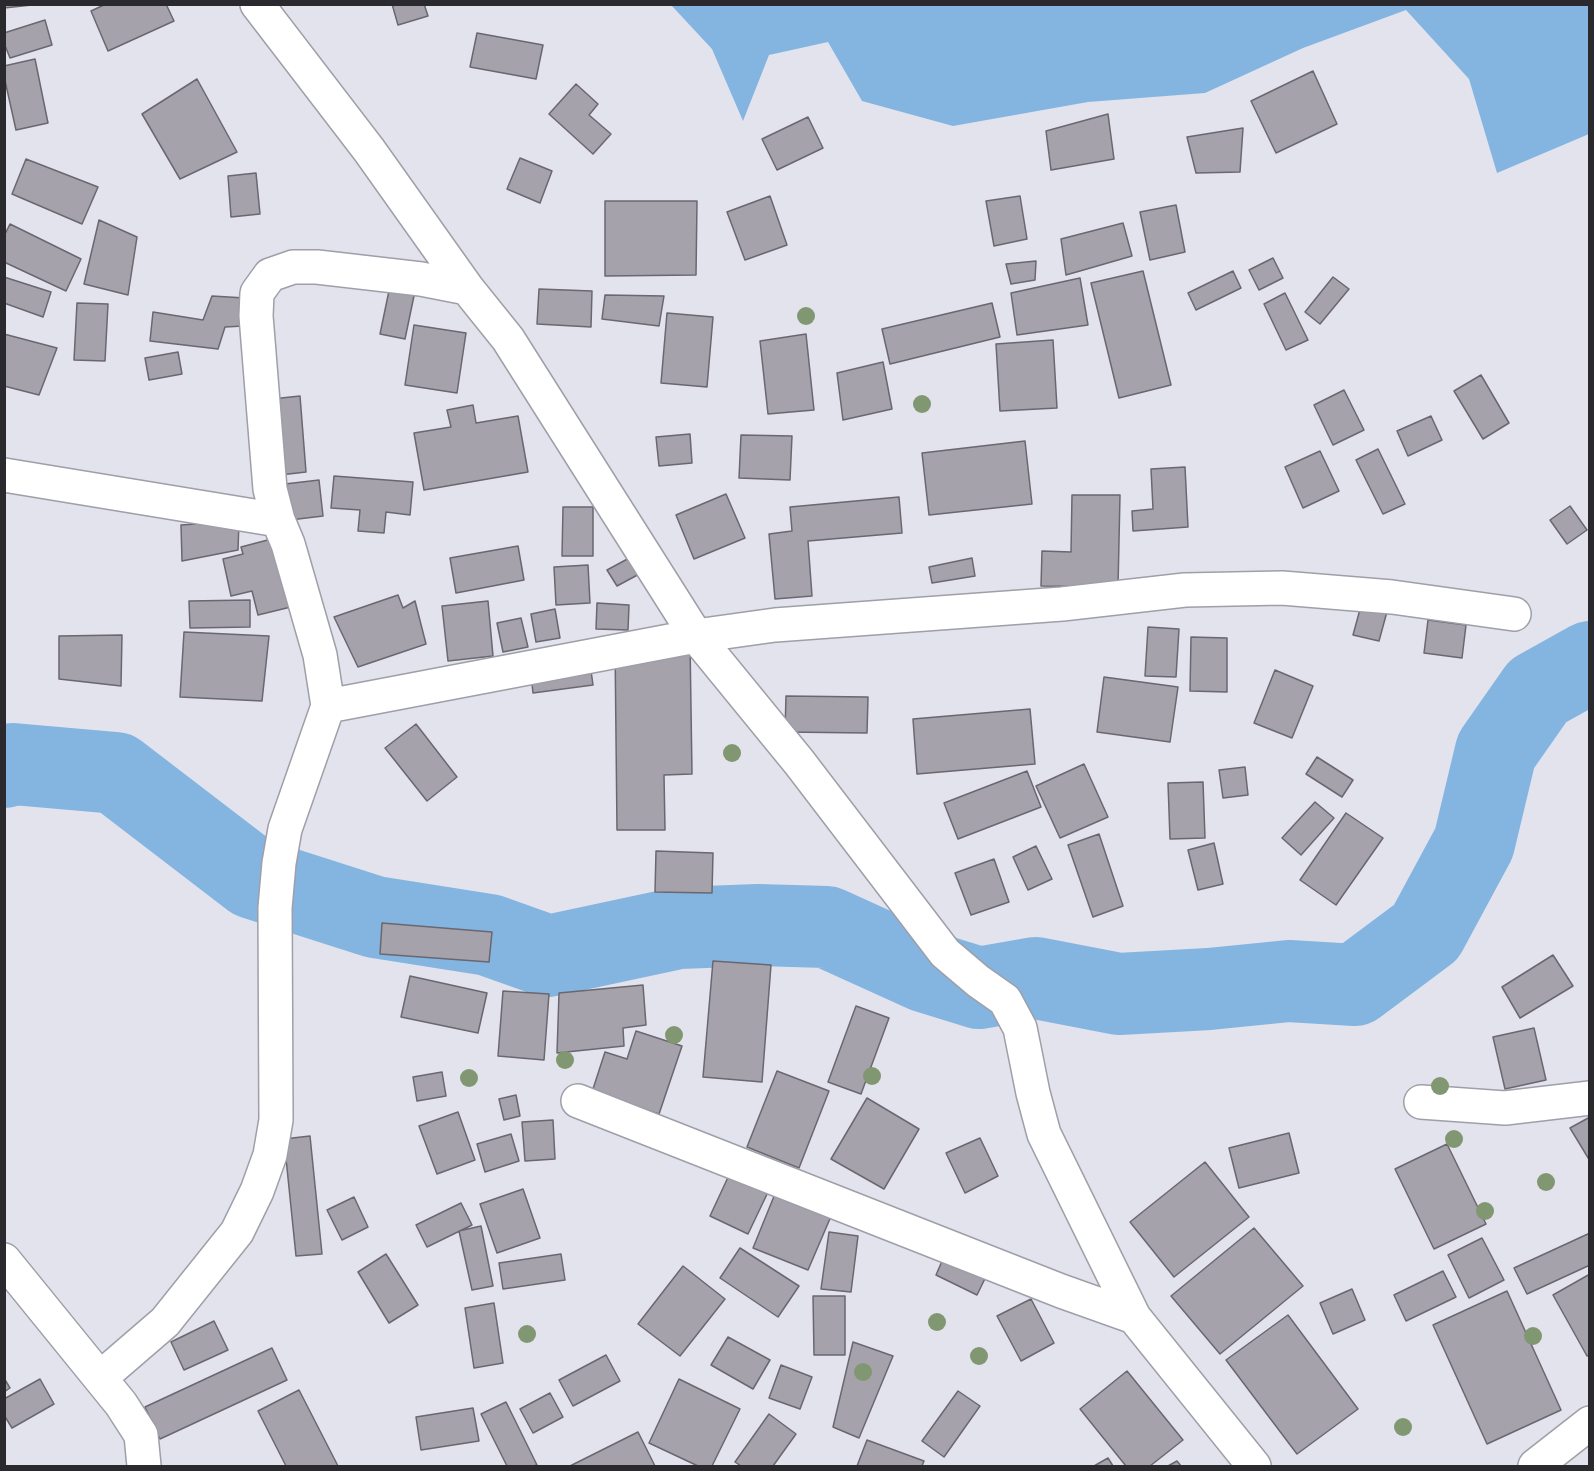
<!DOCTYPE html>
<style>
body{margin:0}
#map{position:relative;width:1594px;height:1471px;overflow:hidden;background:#e2e3ed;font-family:Merriweather,serif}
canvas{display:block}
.frame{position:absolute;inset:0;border:6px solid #2a2a2e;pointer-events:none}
</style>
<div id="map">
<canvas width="1594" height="1471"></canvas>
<div class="frame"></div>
</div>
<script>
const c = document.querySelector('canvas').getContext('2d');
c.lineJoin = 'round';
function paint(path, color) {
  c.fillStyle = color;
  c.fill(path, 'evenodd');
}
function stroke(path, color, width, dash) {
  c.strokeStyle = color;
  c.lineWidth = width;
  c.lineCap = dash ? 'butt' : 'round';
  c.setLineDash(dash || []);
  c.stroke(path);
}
paint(new Path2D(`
 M 671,5 L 1589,5 L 1589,134 L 1497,173 L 1469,79 L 1406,10 L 1303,48 L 1205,93 L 1088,102 L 953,126 L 862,101 L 828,42 L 769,55 L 743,121 L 712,49 Z`), '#84b5e0');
stroke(new Path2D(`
 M 4,767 L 13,764 L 116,773 L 253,878 L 375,917 L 489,935 L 548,956 L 679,928 L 758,925 L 827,927 L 924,971 L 979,988 L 1036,978 L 1119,994 L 1209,989 L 1289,981 L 1355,985 L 1426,932 L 1474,843 L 1496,751 L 1538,691 L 1590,662`), '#84b5e0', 82);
const building = new Path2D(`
 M 4,4 L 41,4 L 4,8 Z
 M 106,4 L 166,4 L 174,21 L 108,51 L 91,11 Z
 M 392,4 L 424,4 L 428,16 L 398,25 Z
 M 45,20 L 52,45 L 10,58 L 4,43 L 4,33 Z
 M 477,33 L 543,45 L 536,79 L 470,67 Z
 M 35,59 L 48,123 L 16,130 L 4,76 L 4,66 Z
 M 1313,71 L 1337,124 L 1276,153 L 1251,101 Z
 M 197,79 L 237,152 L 180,179 L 142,114 Z
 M 576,84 L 598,104 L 589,115 L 611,134 L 593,154 L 549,114 Z
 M 1108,114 L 1114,159 L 1051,170 L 1046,131 Z
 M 808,117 L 823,148 L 777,170 L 762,139 Z
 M 1243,128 L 1240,172 L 1196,173 L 1187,137 Z
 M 520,158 L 552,171 L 540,203 L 507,189 Z
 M 26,159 L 98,187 L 82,224 L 12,194 Z
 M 256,173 L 260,214 L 231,217 L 228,176 Z
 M 770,196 L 787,245 L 745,260 L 727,212 Z
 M 1020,196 L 1027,239 L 994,246 L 986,201 Z
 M 605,201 L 697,201 L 696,275 L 605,276 Z
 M 1176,205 L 1185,252 L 1150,260 L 1140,212 Z
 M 99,220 L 137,237 L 128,295 L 84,284 Z
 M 1123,223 L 1132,256 L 1066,275 L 1061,239 Z
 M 10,224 L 81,259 L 66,291 L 4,262 L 4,236 Z
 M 1273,258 L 1283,278 L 1259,290 L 1249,270 Z
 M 1036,261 L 1035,280 L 1011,284 L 1006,264 Z
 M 1143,271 L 1171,385 L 1119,398 L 1091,283 Z
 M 1233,271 L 1241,288 L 1196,310 L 1188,293 Z
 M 4,277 L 51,292 L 43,317 L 4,303 Z
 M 1333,277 L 1349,289 L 1320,324 L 1305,312 Z
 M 1080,278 L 1088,325 L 1017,335 L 1011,293 Z
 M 390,286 L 415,291 L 405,339 L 380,334 Z
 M 539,289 L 592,291 L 591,327 L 537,324 Z
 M 1285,293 L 1308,340 L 1286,350 L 1264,304 Z
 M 605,295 L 664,296 L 659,326 L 602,319 Z
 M 212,296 L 245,298 L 243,326 L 225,327 L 218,349 L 150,341 L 153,312 L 203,320 Z
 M 77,303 L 108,304 L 105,361 L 74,360 Z
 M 992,303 L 1000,337 L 890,364 L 882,329 Z
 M 667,313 L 713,317 L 707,387 L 661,383 Z
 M 414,325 L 466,333 L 457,393 L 405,385 Z
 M 4,334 L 57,348 L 39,395 L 4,386 Z
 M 806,334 L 814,410 L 768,414 L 760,341 Z
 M 1053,340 L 1057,408 L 1000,411 L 996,344 Z
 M 178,352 L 182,374 L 149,380 L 145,358 Z
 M 883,362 L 892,409 L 843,420 L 837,373 Z
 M 1481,375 L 1509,423 L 1483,439 L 1454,391 Z
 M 1344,390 L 1364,430 L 1333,445 L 1314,405 Z
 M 300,396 L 306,472 L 280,475 L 272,399 Z
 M 473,405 L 476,423 L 518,416 L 528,472 L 424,490 L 414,433 L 451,427 L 447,410 Z
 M 1431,416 L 1442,440 L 1408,456 L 1397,431 Z
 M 690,434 L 692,463 L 659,466 L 656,437 Z
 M 741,435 L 792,436 L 790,480 L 739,478 Z
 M 1025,441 L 1032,504 L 929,515 L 922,453 Z
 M 1378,449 L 1405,504 L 1383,514 L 1356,460 Z
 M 1320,451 L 1339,491 L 1303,508 L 1285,467 Z
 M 1185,467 L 1188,527 L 1133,531 L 1132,511 L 1153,509 L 1151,469 Z
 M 334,476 L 413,482 L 410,515 L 386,512 L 384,533 L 358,531 L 360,510 L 331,508 Z
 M 319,480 L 323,516 L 290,520 L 285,484 Z
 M 726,494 L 745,538 L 694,559 L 676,515 Z
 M 1072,495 L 1120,495 L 1118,587 L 1041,586 L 1042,551 L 1071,552 Z
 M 899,497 L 902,533 L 808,541 L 812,596 L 775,599 L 769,534 L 792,531 L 790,507 Z
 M 1570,506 L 1587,530 L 1567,544 L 1550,520 Z
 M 563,507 L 593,507 L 593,556 L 562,556 Z
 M 239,521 L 238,550 L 182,561 L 181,525 Z
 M 283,536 L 299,605 L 258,615 L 252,591 L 231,596 L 223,559 L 243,554 L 241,547 Z
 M 518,546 L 524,580 L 456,593 L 450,558 Z
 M 633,556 L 643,572 L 617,586 L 607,570 Z
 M 972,558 L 975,576 L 932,583 L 929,567 Z
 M 588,565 L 590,603 L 556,605 L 554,567 Z
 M 398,595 L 403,608 L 415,601 L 426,644 L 358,667 L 334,617 Z
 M 250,600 L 250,627 L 190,628 L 189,601 Z
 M 488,601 L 493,656 L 448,661 L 442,606 Z
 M 1362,602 L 1388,608 L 1379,641 L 1353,635 Z
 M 597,603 L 629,605 L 628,630 L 596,629 Z
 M 555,609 L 560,638 L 536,642 L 531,614 Z
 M 521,618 L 528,647 L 503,652 L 497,623 Z
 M 1428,620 L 1466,625 L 1462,658 L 1424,653 Z
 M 1148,627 L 1179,629 L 1176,677 L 1145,676 Z
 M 184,632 L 269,636 L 262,701 L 180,697 Z
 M 122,635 L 121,686 L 59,679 L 59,636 Z
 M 1191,637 L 1227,638 L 1227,692 L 1190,691 Z
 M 690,642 L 692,774 L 664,775 L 665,830 L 617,830 L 615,644 Z
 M 588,649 L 593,685 L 533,693 L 529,657 Z
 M 1275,670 L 1313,686 L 1292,738 L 1254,723 Z
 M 1104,677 L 1178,687 L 1170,742 L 1097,732 Z
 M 786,696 L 868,697 L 867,733 L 785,732 Z
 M 1030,709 L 1035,764 L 917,774 L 913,719 Z
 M 416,724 L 457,777 L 427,801 L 385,748 Z
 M 1317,757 L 1353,780 L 1342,797 L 1306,774 Z
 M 1084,764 L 1108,817 L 1060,838 L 1036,786 Z
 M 1245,767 L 1248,795 L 1223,798 L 1219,770 Z
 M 1027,771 L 1041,807 L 958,839 L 944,803 Z
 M 1203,782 L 1205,838 L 1170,839 L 1168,783 Z
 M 1315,802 L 1334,818 L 1301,855 L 1282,838 Z
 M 1346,813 L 1383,838 L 1336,905 L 1300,880 Z
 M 1099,834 L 1123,906 L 1093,917 L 1068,845 Z
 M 1214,843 L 1223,884 L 1198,890 L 1188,850 Z
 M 1036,846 L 1052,879 L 1028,890 L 1013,857 Z
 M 656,851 L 713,853 L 712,893 L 655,892 Z
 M 994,859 L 1009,902 L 971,915 L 955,873 Z
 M 382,923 L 492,932 L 489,962 L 380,954 Z
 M 1553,955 L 1573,986 L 1520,1018 L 1502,987 Z
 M 713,961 L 771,965 L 762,1082 L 703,1077 Z
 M 410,976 L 487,993 L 478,1033 L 401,1017 Z
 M 643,985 L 646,1025 L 623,1028 L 624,1046 L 557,1053 L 559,993 Z
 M 503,991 L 549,994 L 544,1060 L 498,1056 Z
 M 856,1006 L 889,1018 L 861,1094 L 828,1082 Z
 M 1534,1028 L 1546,1080 L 1505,1089 L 1493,1037 Z
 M 636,1031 L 682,1046 L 659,1114 L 592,1092 L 605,1052 L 627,1059 Z
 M 777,1071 L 829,1091 L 799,1168 L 747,1147 Z
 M 442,1072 L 446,1096 L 417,1101 L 413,1077 Z
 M 516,1095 L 520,1116 L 504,1120 L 499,1099 Z
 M 867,1098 L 919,1129 L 884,1189 L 831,1159 Z
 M 458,1112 L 475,1160 L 437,1174 L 419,1126 Z
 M 1590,1117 L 1590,1161 L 1570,1128 Z
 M 553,1120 L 555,1159 L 525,1161 L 522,1122 Z
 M 1289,1133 L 1299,1173 L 1239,1188 L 1229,1148 Z
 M 511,1134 L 519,1161 L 485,1172 L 477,1144 Z
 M 310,1136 L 322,1254 L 296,1256 L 284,1139 Z
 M 980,1138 L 998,1176 L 965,1193 L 946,1153 Z
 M 1447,1144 L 1486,1224 L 1434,1249 L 1395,1169 Z
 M 1205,1162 L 1249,1217 L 1174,1277 L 1130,1222 Z
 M 730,1173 L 769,1190 L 748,1234 L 710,1216 Z
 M 779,1184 L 835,1207 L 808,1270 L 753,1248 Z
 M 523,1189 L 540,1238 L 497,1253 L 480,1204 Z
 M 354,1197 L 368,1227 L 342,1240 L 327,1210 Z
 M 461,1203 L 472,1225 L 427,1247 L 416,1225 Z
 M 481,1226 L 493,1286 L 472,1290 L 459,1231 Z
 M 1254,1228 L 1303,1286 L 1220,1354 L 1171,1296 Z
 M 829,1232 L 858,1236 L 851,1292 L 821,1289 Z
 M 1590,1233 L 1590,1265 L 1527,1294 L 1514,1268 Z
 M 952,1238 L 995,1258 L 977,1295 L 936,1275 Z
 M 1482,1238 L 1504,1280 L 1469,1298 L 1448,1255 Z
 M 740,1248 L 799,1286 L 778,1317 L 720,1278 Z
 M 386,1254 L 418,1305 L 389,1323 L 358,1272 Z
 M 561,1254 L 565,1280 L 503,1289 L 499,1263 Z
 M 683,1266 L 725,1299 L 680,1356 L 638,1324 Z
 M 1443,1271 L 1456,1297 L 1406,1321 L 1394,1295 Z
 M 1590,1274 L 1590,1355 L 1587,1356 L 1553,1295 Z
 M 1352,1289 L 1365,1320 L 1333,1334 L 1320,1303 Z
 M 1507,1291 L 1561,1410 L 1487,1444 L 1433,1325 Z
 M 813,1296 L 845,1296 L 845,1355 L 814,1355 Z
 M 1031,1299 L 1054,1343 L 1021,1361 L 997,1316 Z
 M 494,1303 L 503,1363 L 474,1368 L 465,1308 Z
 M 1288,1315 L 1358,1409 L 1297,1454 L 1226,1360 Z
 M 214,1321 L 228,1350 L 184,1370 L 171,1342 Z
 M 728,1337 L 770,1360 L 753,1389 L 711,1365 Z
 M 853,1342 L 893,1356 L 859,1438 L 833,1427 Z
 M 272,1348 L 287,1380 L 160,1439 L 145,1407 Z
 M 606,1355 L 620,1381 L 573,1406 L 559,1380 Z
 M 781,1365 L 812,1377 L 800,1409 L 769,1398 Z
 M 1127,1371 L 1183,1440 L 1150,1466 L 1126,1466 L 1080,1409 Z
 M 4,1378 L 10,1388 L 4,1392 Z
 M 40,1379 L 54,1404 L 12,1428 L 4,1415 L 4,1399 Z
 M 679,1379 L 740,1409 L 712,1466 L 698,1466 L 649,1443 Z
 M 299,1390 L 338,1466 L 286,1466 L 258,1411 Z
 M 958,1391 L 980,1406 L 944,1457 L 922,1441 Z
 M 550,1393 L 563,1417 L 533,1433 L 520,1409 Z
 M 506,1402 L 537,1465 L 533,1466 L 507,1466 L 481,1414 Z
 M 473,1408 L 479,1441 L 421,1450 L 416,1417 Z
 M 769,1414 L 796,1434 L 773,1466 L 741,1466 L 735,1462 Z
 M 638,1432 L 655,1466 L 570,1466 Z
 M 867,1440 L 924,1461 L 922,1466 L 857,1466 Z
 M 1108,1458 L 1113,1466 L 1094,1466 Z
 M 1177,1461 L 1181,1466 L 1168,1466 Z`);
paint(building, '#a5a2ab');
stroke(building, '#6a6770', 1.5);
const minor = new Path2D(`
 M 257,4 L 369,150 L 467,288 L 508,339 L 696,636 L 799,762 L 945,953 L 978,981 L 1005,1000 L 1020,1028 L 1033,1093 L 1044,1134 L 1134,1317 L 1254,1466
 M 4,475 L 278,520
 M 328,706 L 696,636 L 775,625 L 1062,604 L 1185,590 L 1282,588 L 1392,597 L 1514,614
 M 578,1101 L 1061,1291 L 1134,1317
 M 1421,1102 L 1505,1108 L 1590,1098
 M 4,1260 L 121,1404 L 141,1435 L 144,1466
 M 100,1378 L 165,1322 L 237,1232 L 257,1191 L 270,1155 L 276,1120 L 275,908 L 279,863 L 285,829 L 328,706 L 320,655 L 288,544 L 278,520 L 270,489 L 256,316 L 257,293 L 270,275 L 293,267 L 317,267 L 421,279 L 467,288
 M 1535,1466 L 1590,1423`);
stroke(minor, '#9e9fa8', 36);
stroke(minor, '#fff', 33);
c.fillStyle = '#809772';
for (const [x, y] of [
 [806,316],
 [922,404],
 [732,753],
 [674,1035],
 [565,1060],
 [872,1076],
 [469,1078],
 [1440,1086],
 [1454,1139],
 [1546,1182],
 [1485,1211],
 [937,1322],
 [527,1334],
 [1533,1336],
 [979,1356],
 [863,1372],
 [1403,1427]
]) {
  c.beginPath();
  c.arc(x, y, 9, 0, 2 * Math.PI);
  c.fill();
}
</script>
